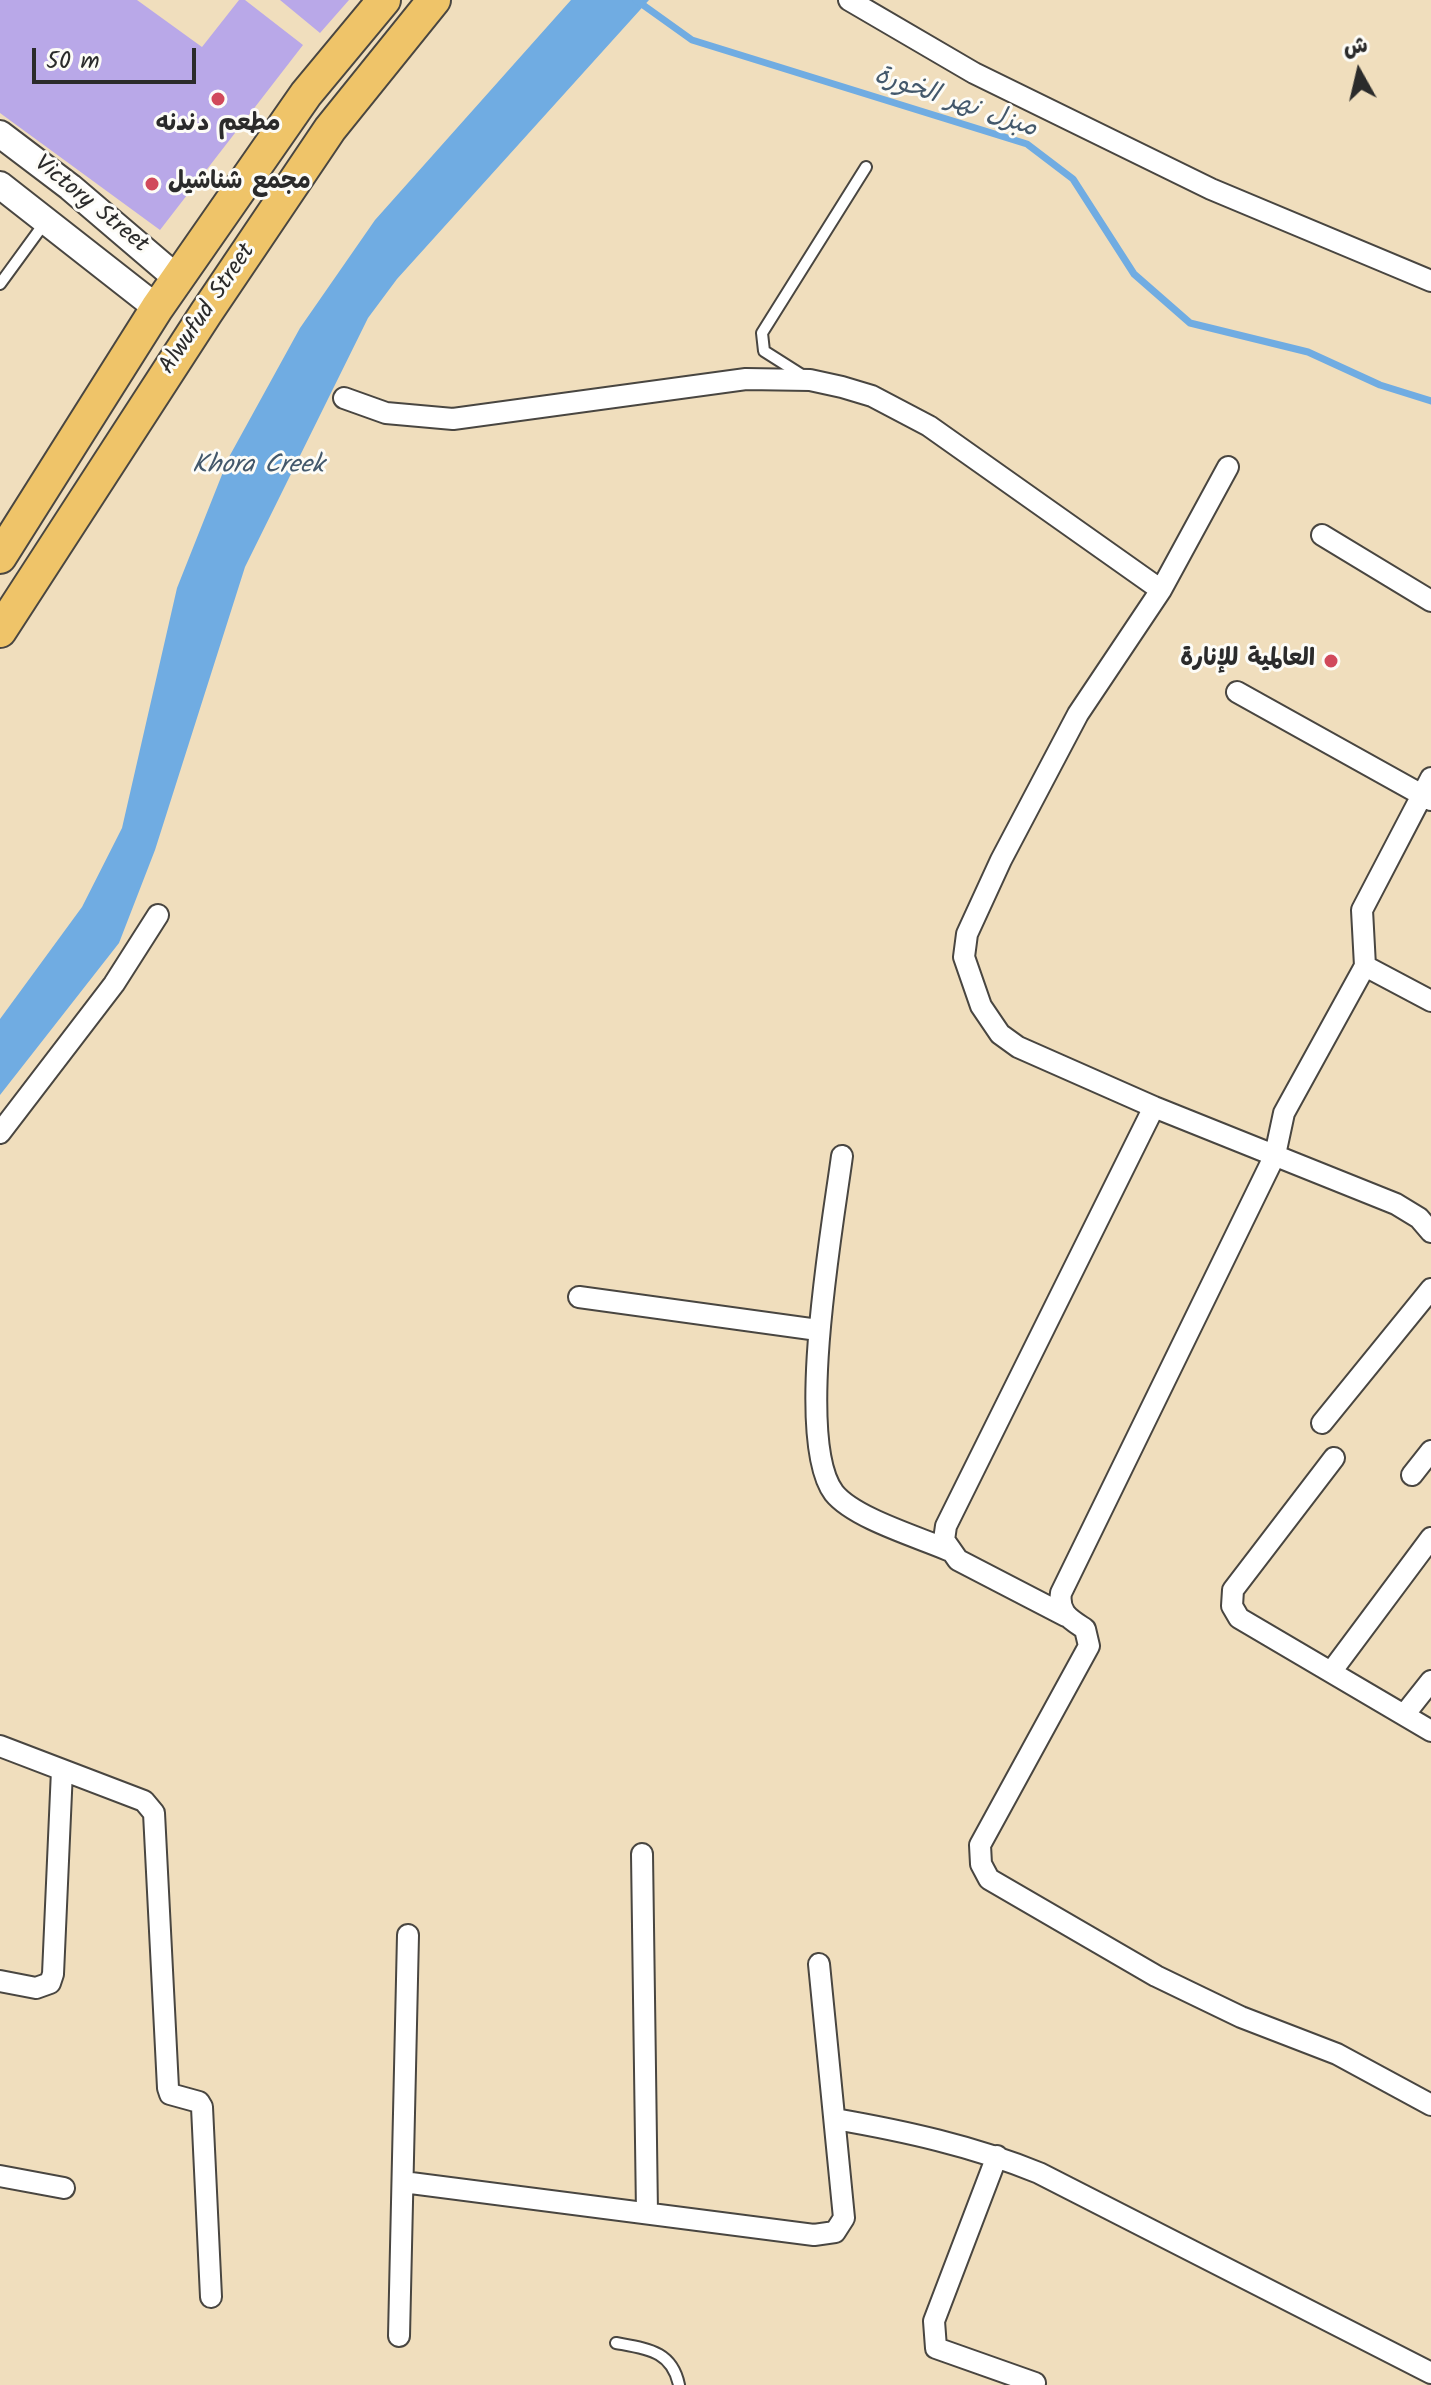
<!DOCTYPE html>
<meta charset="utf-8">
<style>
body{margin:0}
#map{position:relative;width:1431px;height:2385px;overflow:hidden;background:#f0debd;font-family:Kalam,"Playpen Sans Arabic",sans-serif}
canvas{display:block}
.north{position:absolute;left:1319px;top:32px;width:80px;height:80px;-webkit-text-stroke:6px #fdfcf7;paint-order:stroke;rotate:352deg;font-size:22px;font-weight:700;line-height:32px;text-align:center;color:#2b2b2b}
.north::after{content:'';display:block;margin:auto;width:28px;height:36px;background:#2b2b2b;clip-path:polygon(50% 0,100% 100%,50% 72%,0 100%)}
.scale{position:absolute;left:32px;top:48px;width:164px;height:36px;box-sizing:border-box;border:4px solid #2b2b2b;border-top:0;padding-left:10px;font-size:24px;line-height:28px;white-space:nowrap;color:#2b2b2b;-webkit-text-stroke:6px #fdfcf7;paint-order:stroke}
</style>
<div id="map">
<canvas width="1431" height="2385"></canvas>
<div class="north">ش</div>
<div class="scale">50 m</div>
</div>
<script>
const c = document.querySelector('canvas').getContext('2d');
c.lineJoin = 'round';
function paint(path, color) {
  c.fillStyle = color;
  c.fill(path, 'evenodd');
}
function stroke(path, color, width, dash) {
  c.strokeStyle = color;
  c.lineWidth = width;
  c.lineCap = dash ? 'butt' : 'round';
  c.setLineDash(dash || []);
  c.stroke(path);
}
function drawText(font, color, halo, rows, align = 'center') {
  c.font = font + ' Kalam,"Playpen Sans Arabic",sans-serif';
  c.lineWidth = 6;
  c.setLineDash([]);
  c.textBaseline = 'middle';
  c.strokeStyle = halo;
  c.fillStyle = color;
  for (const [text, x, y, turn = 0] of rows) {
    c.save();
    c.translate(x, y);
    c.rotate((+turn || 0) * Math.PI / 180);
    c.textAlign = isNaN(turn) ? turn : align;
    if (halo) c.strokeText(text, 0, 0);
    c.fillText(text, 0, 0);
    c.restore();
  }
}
paint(new Path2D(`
 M 571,0 L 649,0 L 397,279 L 368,318 L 245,567 L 155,850 L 119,943 L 0,1095 L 0,1019 L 82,907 L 122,828 L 177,588 L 229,457 L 300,328 L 375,220 Z`), '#70ace2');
stroke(new Path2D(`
 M 636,0 L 692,40 L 1027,144 L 1073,179 L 1134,274 L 1190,323 L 1308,352 L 1380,385 L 1431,401`), '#70ace2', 7);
paint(new Path2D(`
 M 0,0 L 137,0 L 202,47 L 239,0 L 245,0 L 303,45 L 160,230 L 0,113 Z
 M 280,0 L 349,0 L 320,33 Z`), '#b9a8e8');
const service = new Path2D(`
 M 0,284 L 46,221
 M 805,377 L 764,351 L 762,333 L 866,167
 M 616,2343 C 648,2349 672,2351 679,2385`);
const minor = new Path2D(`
 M 849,0 L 974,73 L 1211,189 L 1431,281
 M 344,398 L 386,413 L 453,419 L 746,379 L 810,380 L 842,387 L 872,396 L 929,426 L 1161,590
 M 1228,467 L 1161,590 L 1078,714 L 1001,860 L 967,934 L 964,957 L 981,1006 L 1000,1034 L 1018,1047 L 1154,1107 L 1396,1204 L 1419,1218 L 1431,1232
 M 1322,535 L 1431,601
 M 1237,692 L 1431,800
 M 1431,778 L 1362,910 L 1365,966 L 1284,1113 L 1275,1155 L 1061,1593 C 1058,1613 1070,1619 1085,1629 L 1089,1646 L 980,1845 L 981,1864 L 989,1879 L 1156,1976 L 1241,2017 L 1337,2054 L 1431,2105
 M 1365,966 L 1431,1001
 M 0,1133 L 114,984 L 158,915
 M 842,1156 C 833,1224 794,1440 834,1493 C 854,1518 918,1537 948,1550
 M 579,1297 L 818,1330
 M 1322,1423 L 1431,1289
 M 1334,1458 L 1233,1590 L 1232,1606 L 1239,1618 L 1431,1731
 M 1412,1475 L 1431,1451
 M 1066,1616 L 958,1560 L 944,1540 L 946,1526 L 1154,1107
 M 1331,1672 L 1431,1538
 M 1404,1715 L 1431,1681
 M 0,1746 L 144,1801 L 154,1813 L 168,2088 L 170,2094 L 199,2102 L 202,2107 L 211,2297
 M 642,1854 L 647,2213
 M 0,1981 L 36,1988 L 50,1983 L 53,1974 L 62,1770
 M 835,2119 C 904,2131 973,2146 1039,2173 L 1431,2373
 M 997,2156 L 934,2321 L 936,2348 L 1035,2383
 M 0,2176 L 64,2188
 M 403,2182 L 814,2235 L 835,2232 L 844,2218 L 819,1964
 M 399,2336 L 408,1935`);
const tertiary = new Path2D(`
 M 0,134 L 70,187 L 179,280
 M 0,185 L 157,308`);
const primary = new Path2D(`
 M 0,557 L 157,308 L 306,94 L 384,0
 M 0,631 L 206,313 L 330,129 L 434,0`);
stroke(service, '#494641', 14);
stroke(minor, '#494641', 24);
stroke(tertiary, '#494641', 30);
stroke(primary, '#494641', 36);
stroke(service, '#fff', 10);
stroke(minor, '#fff', 20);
stroke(tertiary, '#fff', 26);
stroke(primary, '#efc469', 32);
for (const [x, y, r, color] of [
 [218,99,8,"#d1495b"],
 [152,184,8,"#d1495b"],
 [1331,661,8,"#d1495b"]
]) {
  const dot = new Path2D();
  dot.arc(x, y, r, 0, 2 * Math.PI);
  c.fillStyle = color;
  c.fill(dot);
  stroke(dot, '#fdfcf7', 3);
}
drawText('bold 24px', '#2b2b2b', '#fdfcf7', [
 ["مطعم دندنه",218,126],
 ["مجمع شناشيل",168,184,"left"],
 ["العالمية للإنارة",1315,661,"right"]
]);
drawText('24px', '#2b2b2b', '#fdfcf7', [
 ["Victory Street",90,206,39],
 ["Alwufud Street",209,310,-56]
]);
drawText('italic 26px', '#43586b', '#fdfcf7', [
 ["مبزل نهر الخورة",955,104,19],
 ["Khora Creek",258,468]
]);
</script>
